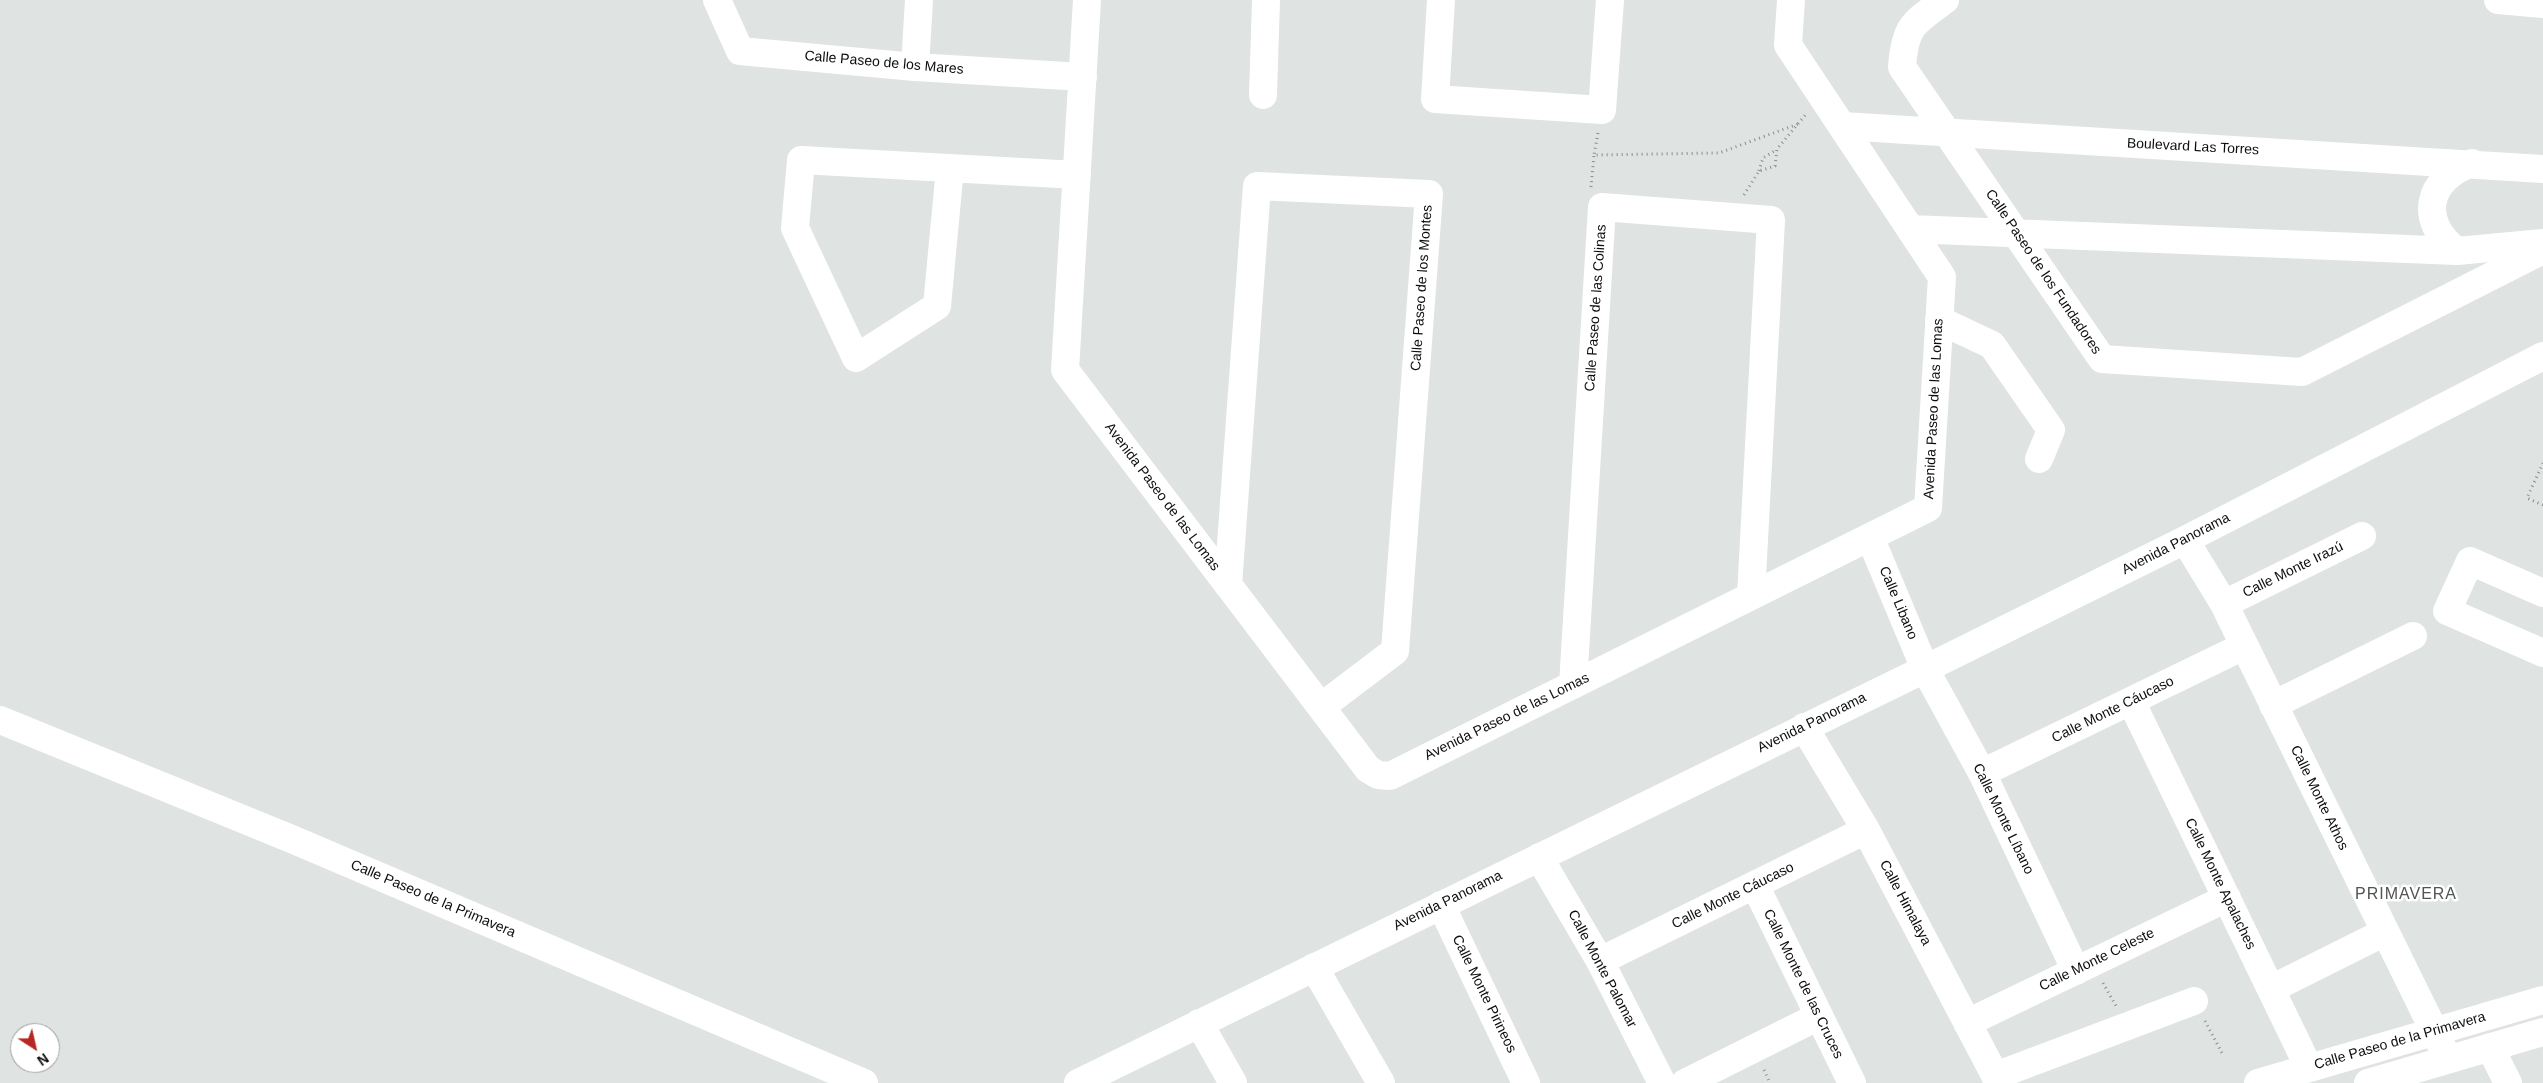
<!DOCTYPE html>
<meta charset="utf-8">
<style>
body{margin:0}
#map{position:relative;width:2543px;height:1083px;overflow:hidden;background:#dfe3e2;font-family:Arial,sans-serif}
canvas{display:block}
.north{position:absolute;left:10px;top:1023px;width:50px;height:50px;box-sizing:border-box;background:#fff;border:1px solid #9e9e9e;border-radius:50%;rotate:145deg;font-size:14px;font-weight:700;line-height:20px;text-align:center;color:#0c0d0d}
.north::after{content:'';display:block;margin:auto;width:18px;height:22px;background:#b72824;clip-path:polygon(50% 0,100% 100%,50% 72%,0 100%)}
</style>
<div id="map">
<canvas width="2543" height="1083"></canvas>
<div class="north">N</div>
</div>
<script>
const c = document.querySelector('canvas').getContext('2d');
c.lineJoin = 'round';
function stroke(path, color, width, dash) {
  c.strokeStyle = color;
  c.lineWidth = width;
  c.lineCap = dash ? 'butt' : 'round';
  c.setLineDash(dash || []);
  c.stroke(path);
}
function drawText(font, color, halo, rows, align = 'center') {
  c.font = font + ' Arial,sans-serif';
  c.lineWidth = 5;
  c.setLineDash([]);
  c.textBaseline = 'middle';
  c.strokeStyle = halo;
  c.fillStyle = color;
  for (const [text, x, y, turn = 0] of rows) {
    c.save();
    c.translate(x, y);
    c.rotate((+turn || 0) * Math.PI / 180);
    c.textAlign = isNaN(turn) ? turn : align;
    if (halo) c.strokeText(text, 0, 0);
    c.fillText(text, 0, 0);
    c.restore();
  }
}
stroke(new Path2D(`
 M 1598,133 L 1594,155 L 1719,153 L 1798,124
 M 1759,171 L 1763,158 L 1776,150
 M 1591,187 L 1594,155
 M 1744,195 L 1759,171 L 1775,166 L 1777,149 L 1807,113
 M 2543,463 L 2527,498 L 2543,505
 M 2103,983 L 2116,1006
 M 2205,1021 L 2222,1053
 M 1764,1070 L 1770,1083`), '#8a8d8c', 3, [1, 4]);
stroke(new Path2D(`
 M 717,0 L 740,51 L 915,67 L 1083,77
 M 1087,0 L 1065,370 L 1368,769 L 1378,775 L 1390,776 L 1928,508 L 1942,277 L 1788,45 L 1791,0
 M 1441,0 L 1435,99 L 1602,110 L 1610,0
 M 1945,0 C 1913,23 1905,26 1902,67 L 2102,359 L 2302,372 L 2543,250
 M 2498,0 L 2543,4
 M 915,67 L 919,0
 M 1263,95 L 1266,0
 M 1842,126 L 2543,169
 M 950,168 L 937,306 L 856,358 L 795,228 L 801,160 L 1077,175
 M 1910,229 L 2457,251 L 2543,243
 M 2457,251 C 2418,222 2426,179 2472,163
 M 1939,320 L 1992,345 L 2051,430 L 2039,459
 M 1870,537 L 1925,669 L 1982,773 L 2076,971
 M 2185,540 L 2224,604 L 2448,1059
 M 1228,585 L 1257,186 L 1429,194 L 1395,651 L 1321,707
 M 2543,593 L 2470,561 L 2447,611 L 2543,653
 M 2224,604 L 2362,536
 M 1573,685 L 1602,207 L 1771,220 L 1751,596
 M 2131,701 L 2309,1068
 M 2273,705 L 2413,636
 M 0,720 L 294,840 L 864,1083
 M 1804,727 L 1866,830 L 1999,1083
 M 1982,773 L 2244,646
 M 1539,857 L 1600,961 L 1662,1083
 M 1755,885 L 1852,1083
 M 1441,905 L 1526,1083
 M 1600,961 L 1866,830
 M 1314,967 L 1381,1083
 M 2271,989 L 2385,932
 M 1199,1023 L 1233,1083
 M 1967,1023 L 2227,898
 M 2490,1047 L 2508,1083
 M 1995,1076 L 2194,1001
 M 1078,1083 L 1925,669 L 2185,540 L 2543,356
 M 1685,1083 L 1819,1016
 M 2258,1083 L 2543,1000
 M 2368,1083 L 2543,1032`), '#fff', 28);
drawText('14px', '#0c0d0d', '#fff', [
 ["Calle Paseo de los Mares",884,63,5],
 ["Boulevard Las Torres",2193,147,3],
 ["Calle Paseo de los Fundadores",2043,272,56],
 ["Calle Paseo de los Montes",1422,288,-86],
 ["Calle Paseo de las Colinas",1596,308,-86],
 ["Avenida Paseo de las Lomas",1934,409,-87],
 ["Avenida Paseo de las Lomas",1162,497,53],
 ["Avenida Panorama",2176,544,-27],
 ["Calle Monte Irazú",2293,570,-26],
 ["Calle Libano",1898,603,67],
 ["Calle Monte Cáucaso",2113,710,-26],
 ["Avenida Paseo de las Lomas",1507,717,-26],
 ["Avenida Panorama",1812,723,-26],
 ["Calle Monte Athos",2319,798,64],
 ["Calle Monte Líbano",2003,819,64],
 ["Calle Monte Apalaches",2220,884,64],
 ["Calle Monte Cáucaso",1733,896,-26],
 ["Calle Paseo de la Primavera",433,899,23],
 ["Avenida Panorama",1448,901,-26],
 ["Calle Himalaya",1905,903,62],
 ["Calle Monte Celeste",2097,960,-26],
 ["Calle Monte Palomar",1602,969,62],
 ["Calle Monte de las Cruces",1803,984,64],
 ["Calle Monte Pirineos",1484,994,64],
 ["Calle Paseo de la Primavera",2400,1041,-16]
]);
c.letterSpacing = '1px';
drawText('16px', '#515453', '#fff', [
 ["PRIMAVERA",2406,895]
]);
c.letterSpacing = '0px';
</script>
